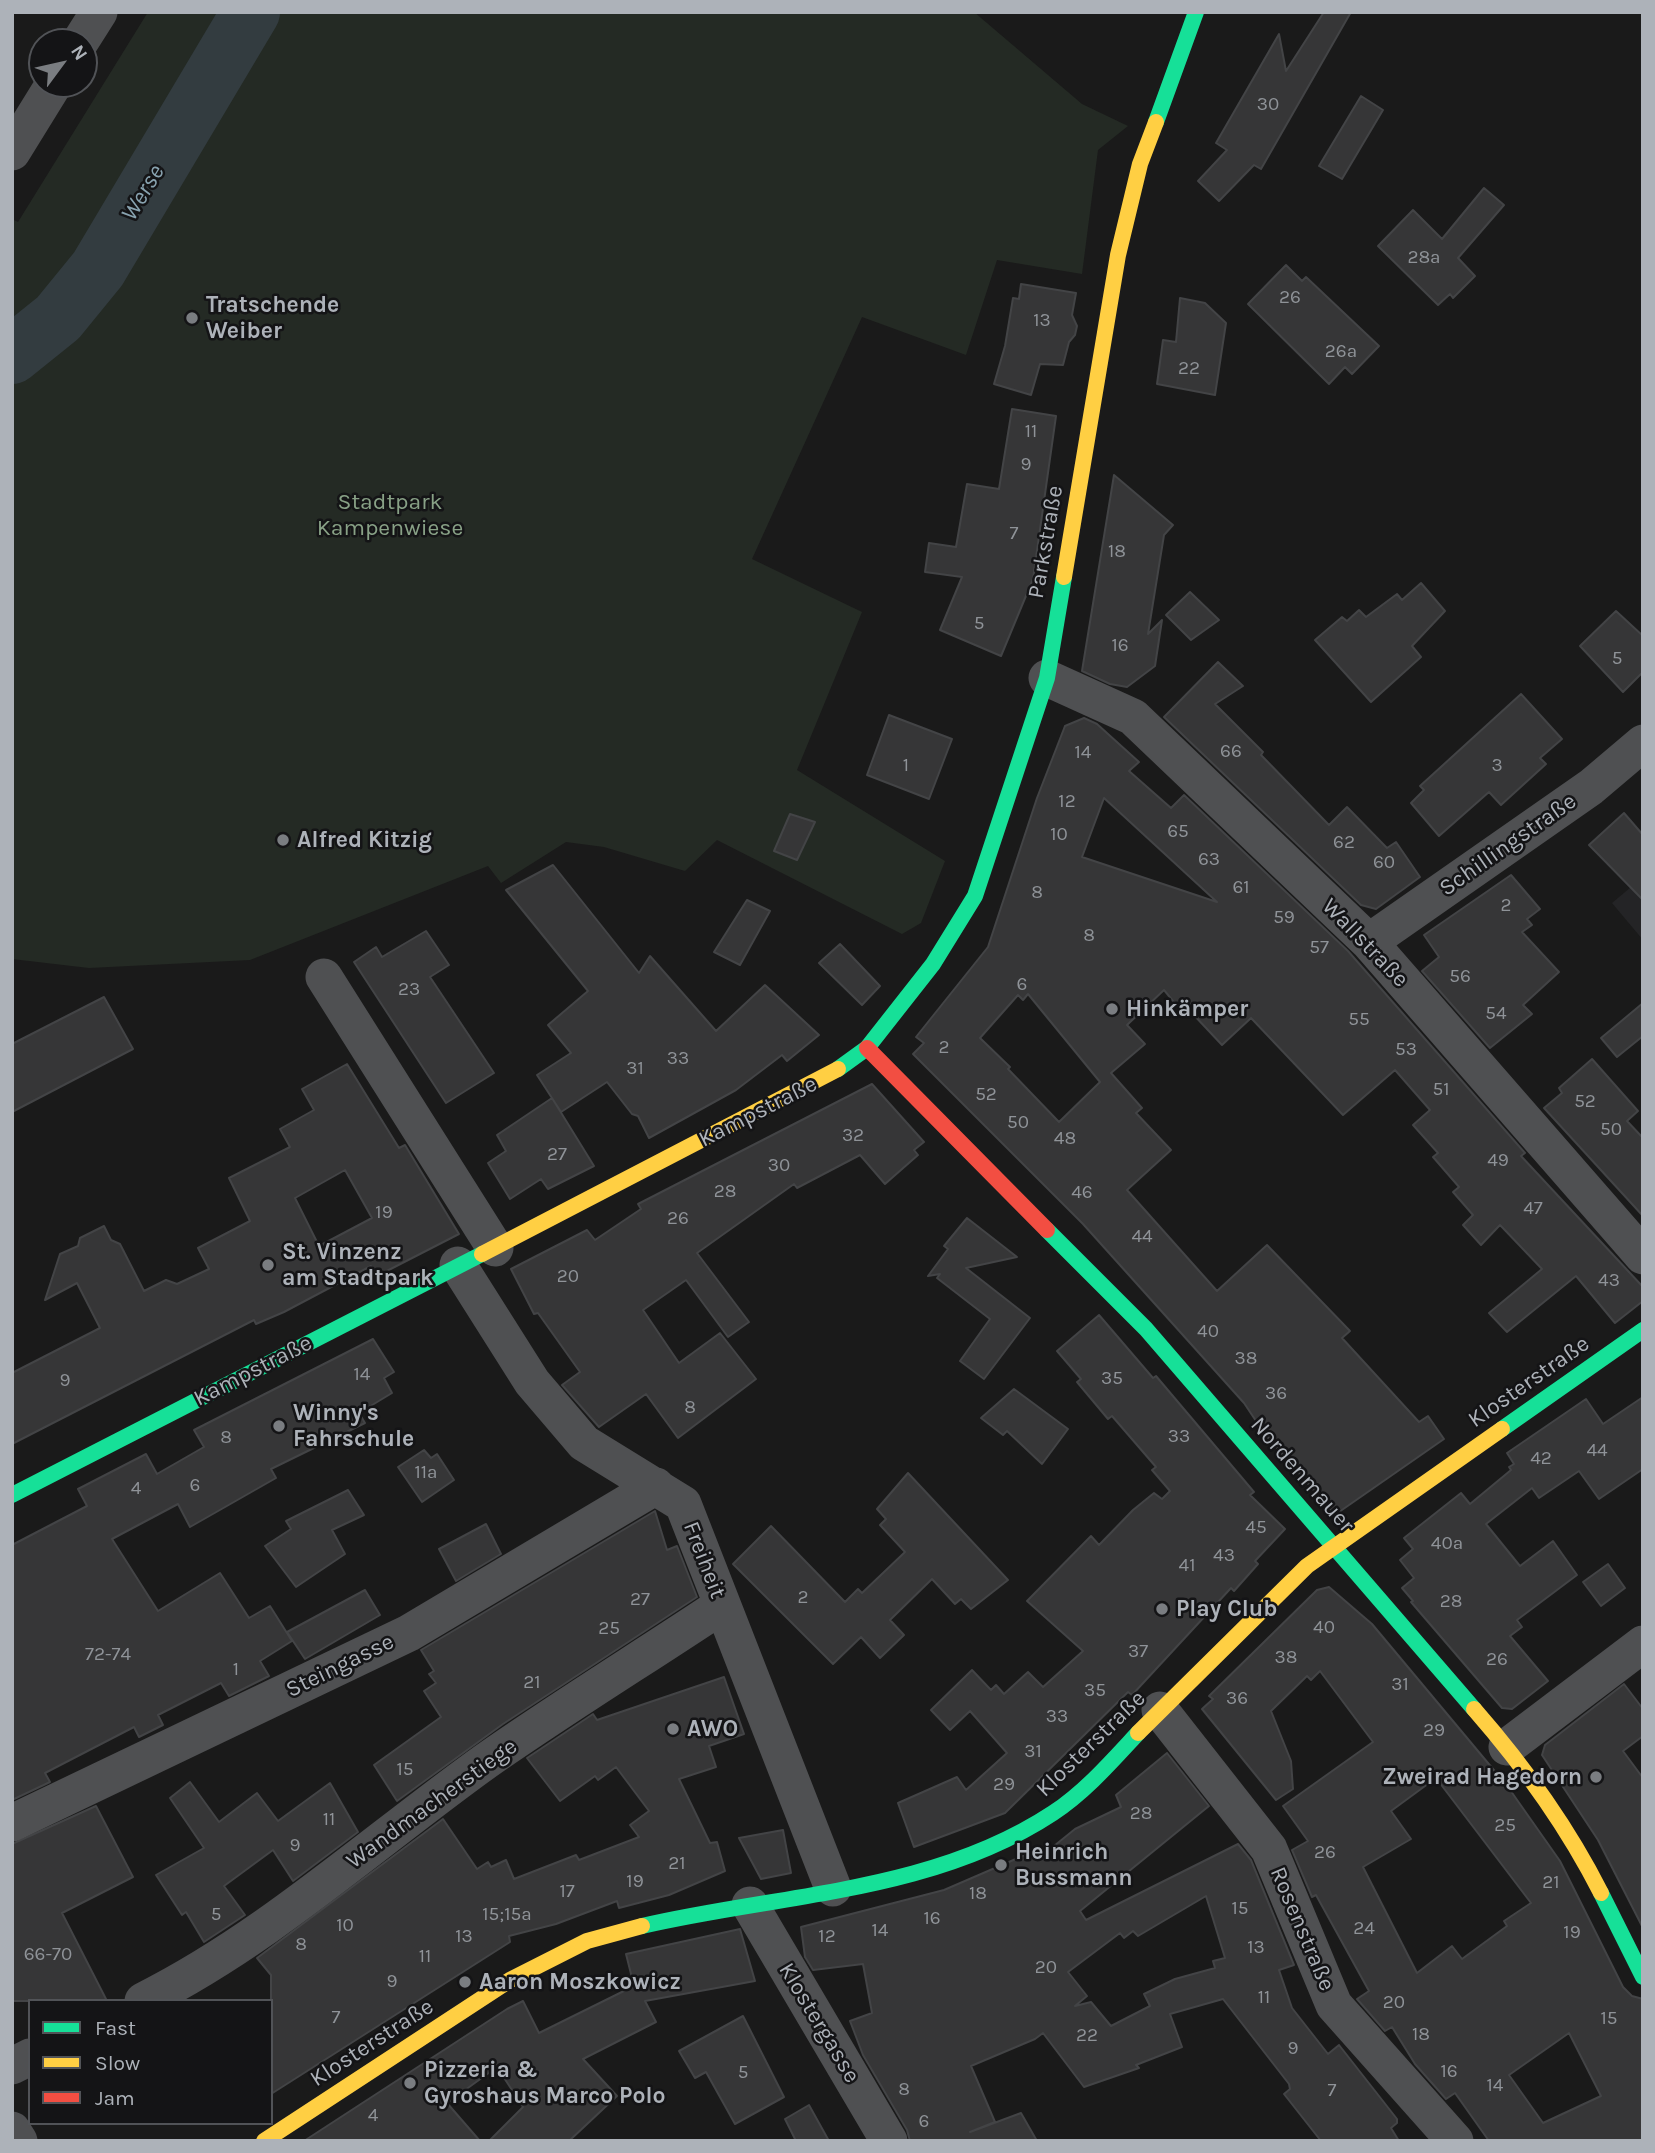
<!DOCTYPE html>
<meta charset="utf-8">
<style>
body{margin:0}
#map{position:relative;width:1655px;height:2153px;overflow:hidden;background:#1a1a1a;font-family:Karla,sans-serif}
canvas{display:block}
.frame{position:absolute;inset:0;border:14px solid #adb2b9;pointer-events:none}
.legend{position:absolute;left:28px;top:1999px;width:245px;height:126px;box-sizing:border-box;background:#141416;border:2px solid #515357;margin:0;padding:9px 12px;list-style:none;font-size:21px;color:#adb2b9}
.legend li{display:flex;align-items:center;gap:14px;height:35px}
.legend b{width:35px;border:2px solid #515357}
.north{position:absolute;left:28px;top:28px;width:70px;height:70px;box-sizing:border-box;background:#141416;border:2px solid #515357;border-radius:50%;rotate:57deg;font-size:19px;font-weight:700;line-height:28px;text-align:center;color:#adb2b9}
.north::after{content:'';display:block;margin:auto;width:24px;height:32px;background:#7a7d81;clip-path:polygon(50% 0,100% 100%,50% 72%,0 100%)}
</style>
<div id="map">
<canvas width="1655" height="2153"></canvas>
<div class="frame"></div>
<ul class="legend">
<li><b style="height:9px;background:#16e098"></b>Fast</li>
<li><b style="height:9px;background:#ffcf43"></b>Slow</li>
<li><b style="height:9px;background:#f24e42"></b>Jam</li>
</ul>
<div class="north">N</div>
</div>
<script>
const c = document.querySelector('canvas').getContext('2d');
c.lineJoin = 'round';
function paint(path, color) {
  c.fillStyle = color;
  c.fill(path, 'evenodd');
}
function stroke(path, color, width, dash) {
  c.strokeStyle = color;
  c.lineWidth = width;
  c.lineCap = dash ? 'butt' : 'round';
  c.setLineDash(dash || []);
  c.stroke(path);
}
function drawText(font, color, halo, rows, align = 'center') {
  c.font = font + ' Karla,sans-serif';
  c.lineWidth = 5;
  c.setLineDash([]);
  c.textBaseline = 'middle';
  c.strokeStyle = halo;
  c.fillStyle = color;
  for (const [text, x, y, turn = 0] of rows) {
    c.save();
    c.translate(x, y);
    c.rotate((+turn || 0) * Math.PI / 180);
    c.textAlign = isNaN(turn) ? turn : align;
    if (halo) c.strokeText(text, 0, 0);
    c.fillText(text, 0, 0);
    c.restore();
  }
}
paint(new Path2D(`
 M 1643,877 L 1643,940 L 1612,903 Z`), '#242426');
paint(new Path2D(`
 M 148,12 L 229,12 L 83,258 L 48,303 L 12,333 L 12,219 L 18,222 Z
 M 270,12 L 974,12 L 1082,104 L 1128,126 L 1098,150 L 1082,274 L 997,260 L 966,355 L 862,317 L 752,559 L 862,612 L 797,770 L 945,861 L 921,923 L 902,934 L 717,840 L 685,871 L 604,847 L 566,842 L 501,883 L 488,866 L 250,960 L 89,968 L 12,959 L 12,375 L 71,329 L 111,282 Z`), '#242a24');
stroke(new Path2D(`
 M 12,355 L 58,318 L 98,269 L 251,12`), '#333c40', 58);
const building = new Path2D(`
 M 1324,12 L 1351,12 L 1261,169 L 1254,165 L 1219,201 L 1198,181 L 1227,150 L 1216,143 L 1279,34 L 1286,71 Z
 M 1361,96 L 1383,110 L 1342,179 L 1319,166 Z
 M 1484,188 L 1504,205 L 1458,258 L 1475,276 L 1453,298 L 1450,294 L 1438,305 L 1378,246 L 1413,210 L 1442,239 Z
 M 1286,265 L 1302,281 L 1306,277 L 1379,346 L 1352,374 L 1345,367 L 1329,384 L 1248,304 Z
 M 1021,284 L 1076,293 L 1072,315 L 1077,326 L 1075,335 L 1069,342 L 1063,365 L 1040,364 L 1031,395 L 994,384 L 1005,346 L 1013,298 L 1019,299 Z
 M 1180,298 L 1205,303 L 1226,323 L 1215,395 L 1157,384 L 1163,340 L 1176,342 Z
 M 1012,409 L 1056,416 L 1033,579 L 1001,656 L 940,630 L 962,577 L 925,572 L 929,543 L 956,547 L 967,484 L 999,489 Z
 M 1114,475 L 1173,525 L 1164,535 L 1148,634 L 1162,620 L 1155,666 L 1127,687 L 1110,684 L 1082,671 Z
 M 1421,583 L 1445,611 L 1412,646 L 1421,657 L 1371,702 L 1315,640 L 1342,617 L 1347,621 L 1359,610 L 1366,617 L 1397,594 L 1402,600 Z
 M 1190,592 L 1219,620 L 1191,640 L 1166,615 Z
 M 1616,611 L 1643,636 L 1643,672 L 1623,692 L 1580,646 Z
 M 1218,662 L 1243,686 L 1215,704 L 1263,752 L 1261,755 L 1329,825 L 1347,807 L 1387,848 L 1396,842 L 1420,877 L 1376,909 L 1361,905 L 1164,717 Z
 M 1521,694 L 1562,739 L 1540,758 L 1546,764 L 1501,805 L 1489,792 L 1439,836 L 1411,803 L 1424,790 L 1420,786 Z
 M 889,715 L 952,739 L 929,799 L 867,775 Z
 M 1084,718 L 1097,724 L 1139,762 L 1129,771 L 1171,808 L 1184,795 L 1348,951 L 1525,1153 L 1521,1156 L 1643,1287 L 1643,1301 L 1615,1323 L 1576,1276 L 1507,1332 L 1489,1313 L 1542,1269 L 1500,1225 L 1481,1245 L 1463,1225 L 1473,1215 L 1453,1192 L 1459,1187 L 1433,1157 L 1438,1153 L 1413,1125 L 1430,1110 L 1395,1070 L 1343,1115 L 1251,1018 L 1222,1045 L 1191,1012 L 1186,1017 L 1164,990 L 1127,1025 L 1145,1044 L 1111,1073 L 1142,1108 L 1136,1113 L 1171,1150 L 1127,1190 L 1217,1291 L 1267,1245 L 1350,1331 L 1342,1338 L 1419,1422 L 1428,1416 L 1444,1439 L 1339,1512 L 1331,1510 L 1264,1433 L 1244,1403 L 1083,1224 L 913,1054 L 924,1043 L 916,1037 L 988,947 L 1037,798 L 1065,726 ZM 1104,798 L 1217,902 L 1082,857 ZM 1028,994 L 1100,1082 L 1059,1122 L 1008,1069 L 1010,1067 L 980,1038 L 1018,995 L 1023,1000 Z
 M 1624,813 L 1643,835 L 1643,900 L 1589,845 Z
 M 790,814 L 815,822 L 797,860 L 774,851 Z
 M 553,865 L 639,973 L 650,956 L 716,1031 L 765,985 L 819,1035 L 787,1061 L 782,1055 L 736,1090 L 649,1138 L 638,1116 L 632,1114 L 607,1082 L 561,1112 L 537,1075 L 571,1053 L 548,1025 L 588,991 L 506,890 Z
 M 1511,875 L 1540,909 L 1527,919 L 1532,925 L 1522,932 L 1559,972 L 1523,1005 L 1532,1014 L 1490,1048 L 1422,971 L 1439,957 L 1424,935 Z
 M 747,900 L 770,911 L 740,965 L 714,952 Z
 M 426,931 L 449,965 L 430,977 L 494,1073 L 446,1103 L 354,962 L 376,947 L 382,957 Z
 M 840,944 L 880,986 L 862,1005 L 819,963 Z
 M 104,997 L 133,1049 L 12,1112 L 12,1044 Z
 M 1643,1003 L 1643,1036 L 1617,1057 L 1601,1038 Z
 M 1592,1059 L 1638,1111 L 1627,1121 L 1643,1138 L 1643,1216 L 1544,1108 L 1562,1093 L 1559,1088 Z
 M 347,1064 L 399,1148 L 405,1145 L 459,1234 L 377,1276 L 371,1266 L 284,1312 L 256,1324 L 254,1320 L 12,1444 L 12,1373 L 100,1328 L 77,1283 L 45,1300 L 60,1254 L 78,1246 L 80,1238 L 104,1226 L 111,1240 L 120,1244 L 144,1291 L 166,1280 L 177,1284 L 209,1269 L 198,1248 L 250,1221 L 229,1178 L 290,1147 L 280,1129 L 314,1110 L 302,1089 ZM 345,1170 L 372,1218 L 319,1246 L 295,1198 Z
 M 872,1084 L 924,1142 L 914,1150 L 918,1155 L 885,1184 L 860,1155 L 797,1188 L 794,1184 L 697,1253 L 749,1322 L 728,1337 L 686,1280 L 643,1310 L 679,1363 L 720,1333 L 756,1379 L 678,1438 L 646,1394 L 599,1427 L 562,1385 L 580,1372 L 538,1313 L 534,1314 L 511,1269 L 587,1230 L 595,1240 L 641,1209 L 638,1204 Z
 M 552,1098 L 594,1166 L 548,1189 L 541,1179 L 510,1199 L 488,1163 L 506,1151 L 497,1135 Z
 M 967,1218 L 1017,1257 L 966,1268 L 1030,1318 L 984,1379 L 960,1361 L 990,1319 L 937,1278 L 940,1274 L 928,1276 L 948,1249 L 944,1246 Z
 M 1099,1315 L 1153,1378 L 1156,1376 L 1254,1492 L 1250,1495 L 1285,1529 L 1255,1561 L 1258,1564 L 1234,1591 L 1231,1588 L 1132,1695 L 1128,1692 L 1005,1813 L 914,1847 L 898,1803 L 957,1777 L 966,1790 L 1007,1753 L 970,1711 L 950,1730 L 931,1710 L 972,1670 L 991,1690 L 996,1685 L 1004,1694 L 1028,1672 L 1043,1687 L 1083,1651 L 1027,1601 L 1091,1536 L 1099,1545 L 1133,1510 L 1154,1493 L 1162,1499 L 1170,1491 L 1152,1470 L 1156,1467 L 1112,1416 L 1108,1419 L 1077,1382 L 1081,1379 L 1057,1351 Z
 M 373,1339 L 394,1372 L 384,1378 L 392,1393 L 359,1413 L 365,1423 L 271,1469 L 276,1478 L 190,1527 L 178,1504 L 112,1539 L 158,1611 L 220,1573 L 249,1618 L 270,1606 L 292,1641 L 260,1661 L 269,1676 L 229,1696 L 221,1683 L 158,1715 L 163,1725 L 139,1737 L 134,1727 L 45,1773 L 50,1782 L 12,1800 L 12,1545 L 87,1506 L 78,1489 L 146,1454 L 157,1474 L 204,1447 L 194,1430 Z
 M 1014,1389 L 1068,1429 L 1042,1464 L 1007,1431 L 1003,1435 L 981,1418 Z
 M 1643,1397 L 1643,1469 L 1599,1499 L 1579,1471 L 1539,1498 L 1532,1488 L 1486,1524 L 1520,1566 L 1553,1541 L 1577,1575 L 1517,1620 L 1522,1627 L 1510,1636 L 1548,1681 L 1512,1709 L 1502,1708 L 1411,1602 L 1413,1601 L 1402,1588 L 1414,1578 L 1400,1560 L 1413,1549 L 1404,1538 L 1461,1493 L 1470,1504 L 1511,1470 L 1509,1467 L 1514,1464 L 1507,1453 L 1586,1399 L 1603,1424 Z
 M 424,1450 L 431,1458 L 437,1454 L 454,1480 L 422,1502 L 398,1467 Z
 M 908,1473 L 1008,1580 L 971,1609 L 961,1599 L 955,1604 L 932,1579 L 890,1620 L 904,1635 L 880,1658 L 861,1637 L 833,1664 L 733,1564 L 771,1526 L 845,1602 L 858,1589 L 862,1593 L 905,1552 L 880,1525 L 886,1519 L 877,1509 Z
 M 348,1490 L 364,1515 L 332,1530 L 345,1554 L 296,1587 L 265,1546 L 291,1529 L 286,1521 Z
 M 655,1511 L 667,1550 L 677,1546 L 697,1597 L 503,1724 L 397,1801 L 374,1765 L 441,1717 L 424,1691 L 436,1683 L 429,1674 L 434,1671 L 421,1650 Z
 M 486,1524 L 501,1554 L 456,1581 L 439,1549 Z
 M 1608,1564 L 1625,1588 L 1601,1606 L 1583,1582 Z
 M 1329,1587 L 1372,1624 L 1508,1787 L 1560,1861 L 1623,1987 L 1632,1996 L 1643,1999 L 1643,2141 L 1489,2141 L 1455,2093 L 1446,2099 L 1415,2064 L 1392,2027 L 1385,2031 L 1357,1999 L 1369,1991 L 1316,1895 L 1312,1897 L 1292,1850 L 1308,1841 L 1283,1806 L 1373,1742 L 1320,1671 L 1311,1680 L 1307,1676 L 1271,1711 L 1291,1761 L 1293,1789 L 1276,1800 L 1202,1709 L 1213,1699 L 1209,1696 L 1317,1590 ZM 1436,1778 L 1531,1903 L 1504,1921 L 1507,1926 L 1462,1959 L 1452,1946 L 1417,1973 L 1363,1867 L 1411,1839 L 1391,1811 ZM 1569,2033 L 1601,2096 L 1543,2123 L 1509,2075 Z
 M 365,1590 L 380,1615 L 305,1659 L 287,1632 Z
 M 724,1677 L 744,1734 L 709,1746 L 716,1767 L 679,1779 L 710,1843 L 717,1842 L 725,1871 L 669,1895 L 619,1908 L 617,1901 L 556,1924 L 509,1936 L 510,1942 L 271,2094 L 271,1975 L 257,1958 L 443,1819 L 477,1869 L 488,1862 L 491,1867 L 506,1860 L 514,1879 L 576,1855 L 579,1860 L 639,1837 L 630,1825 L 649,1811 L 616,1767 L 598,1780 L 595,1776 L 560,1801 L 527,1758 L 593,1714 L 597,1720 Z
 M 1624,1684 L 1643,1709 L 1643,1736 L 1623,1751 L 1643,1778 L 1643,1928 L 1598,1840 L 1542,1755 L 1545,1745 Z
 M 1167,1753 L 1209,1806 L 1080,1911 L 1086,1920 L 1238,1844 L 1251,1860 L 1294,1965 L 1279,1970 L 1292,2008 L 1328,2054 L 1339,2045 L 1397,2119 L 1397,2123 L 1391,2128 L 1399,2141 L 1321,2141 L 1284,2094 L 1290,2089 L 1289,2084 L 1223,1999 L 1170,2014 L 1182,2047 L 1136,2065 L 1139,2068 L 1084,2087 L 1043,2033 L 1035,2039 L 971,2066 L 995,2122 L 970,2132 L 1021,2113 L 1037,2141 L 910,2141 L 907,2130 L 863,2055 L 850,2021 L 872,2013 L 863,1964 L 813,1970 L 805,1957 L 801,1927 L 944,1890 L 1032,1852 L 1038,1859 L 1075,1829 L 1121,1807 L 1116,1795 ZM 1206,1896 L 1225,1958 L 1213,1961 L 1215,1968 L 1175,1979 L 1144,1994 L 1150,2006 L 1111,2026 L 1091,2002 L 1075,2006 L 1087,1996 L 1068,1972 L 1120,1933 L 1124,1938 L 1133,1931 L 1138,1936 Z
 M 190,1782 L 219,1822 L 257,1793 L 278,1821 L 330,1783 L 358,1832 L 293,1881 L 273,1850 L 224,1886 L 245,1915 L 204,1942 L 186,1912 L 182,1915 L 156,1875 L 204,1848 L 170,1798 Z
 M 96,1806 L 133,1877 L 62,1913 L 107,2001 L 12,2001 L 12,1844 Z
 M 783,1830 L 791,1873 L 761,1879 L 739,1838 Z
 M 740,1929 L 755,1981 L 645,2001 L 656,2022 L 583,2059 L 617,2096 L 569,2141 L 489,2141 L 523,2107 L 497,2067 L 447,2103 L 480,2141 L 304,2141 L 507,2009 L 523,2001 L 539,2033 L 634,1986 L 626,1954 Z
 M 743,2016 L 784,2097 L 735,2124 L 706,2072 L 695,2078 L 679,2051 Z
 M 809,2105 L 829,2141 L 796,2141 L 785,2119 Z`);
paint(building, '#363637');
stroke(building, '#434446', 2);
stroke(new Path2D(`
 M 80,42 L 99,12
 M 12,152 L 54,84
 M 1047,678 L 1133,717 L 1369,942 L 1643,1256
 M 1369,942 L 1591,787 L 1643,743
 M 324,977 L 495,1248
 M 458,1265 L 532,1382 L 584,1443 L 683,1504 L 833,1888
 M 1160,1710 L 1269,1849 L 1334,2005 L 1455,2141
 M 1507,1747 L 1643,1644
 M 12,1823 L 409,1633 L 656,1486
 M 750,1905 L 889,2141
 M 143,2001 C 267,1939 373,1842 486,1761 C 563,1707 643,1658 721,1606
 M 12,2066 L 30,2057
 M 12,2130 L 19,2141`), '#4f5052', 37);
stroke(new Path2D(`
 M 1156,122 L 1196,12
 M 838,1069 L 867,1048 L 933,964 L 975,896 L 1047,678 L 1064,577
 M 1047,1230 L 1146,1329 L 1474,1709
 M 1502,1429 L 1643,1330
 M 12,1495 L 482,1254
 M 1601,1893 L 1643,1977
 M 642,1926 C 779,1894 932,1893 1053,1813 C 1085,1792 1112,1761 1138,1733`), '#16e098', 16);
stroke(new Path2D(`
 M 1064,577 L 1118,255 L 1140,164 L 1156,122
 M 482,1254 L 838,1069
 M 1474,1709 C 1523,1765 1567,1826 1601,1893
 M 1138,1733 L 1307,1566 L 1502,1429
 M 264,2141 L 510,1980 L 587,1941 L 642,1926`), '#ffcf43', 16);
stroke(new Path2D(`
 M 867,1048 L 1047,1230`), '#f24e42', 16);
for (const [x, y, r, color] of [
 [192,318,7,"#7a7d81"],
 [283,840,7,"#7a7d81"],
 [1112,1009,7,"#7a7d81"],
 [268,1265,7,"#7a7d81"],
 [279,1426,7,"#7a7d81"],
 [1162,1609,7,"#7a7d81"],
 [673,1729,7,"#7a7d81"],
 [1596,1777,7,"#7a7d81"],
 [1001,1865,7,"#7a7d81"],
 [465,1982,7,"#7a7d81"],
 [410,2083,7,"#7a7d81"]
]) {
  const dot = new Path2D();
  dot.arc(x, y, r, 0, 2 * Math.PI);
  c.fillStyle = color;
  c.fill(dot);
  stroke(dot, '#141416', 2.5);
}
drawText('19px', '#8f9398', null, [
 ["30",1268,105],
 ["28a",1424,258],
 ["26",1290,298],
 ["13",1042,321],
 ["26a",1341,352],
 ["22",1189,369],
 ["11",1031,432],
 ["9",1026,465],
 ["7",1014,534],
 ["18",1117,552],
 ["5",979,624],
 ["16",1120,646],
 ["5",1617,659],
 ["66",1231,752],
 ["14",1083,753],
 ["1",906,766],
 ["3",1497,766],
 ["12",1067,802],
 ["65",1178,832],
 ["10",1059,835],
 ["62",1344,843],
 ["63",1209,860],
 ["60",1384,863],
 ["61",1241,888],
 ["8",1037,893],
 ["2",1506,906],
 ["59",1284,918],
 ["8",1089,936],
 ["57",1319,948],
 ["56",1460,977],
 ["6",1022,985],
 ["23",409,990],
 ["54",1496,1014],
 ["55",1359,1020],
 ["2",944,1048],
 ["53",1406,1050],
 ["33",678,1059],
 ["31",635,1069],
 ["51",1441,1090],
 ["52",986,1095],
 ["52",1585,1102],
 ["50",1018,1123],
 ["50",1611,1130],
 ["32",853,1136],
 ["48",1065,1139],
 ["27",557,1155],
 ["49",1498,1161],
 ["30",779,1166],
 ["28",725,1192],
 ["46",1082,1193],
 ["47",1533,1209],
 ["19",384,1213],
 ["26",678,1219],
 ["44",1142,1237],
 ["20",568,1277],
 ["43",1609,1281],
 ["40",1208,1332],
 ["38",1246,1359],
 ["14",362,1375],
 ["35",1112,1379],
 ["9",65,1381],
 ["36",1276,1394],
 ["8",690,1408],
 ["33",1179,1437],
 ["8",226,1438],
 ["44",1597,1451],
 ["42",1541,1459],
 ["11a",426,1473],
 ["6",195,1486],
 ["4",136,1489],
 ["45",1256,1528],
 ["40a",1447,1544],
 ["43",1224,1556],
 ["41",1187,1566],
 ["2",803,1598],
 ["27",640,1600],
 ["28",1451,1602],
 ["40",1324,1628],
 ["25",609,1629],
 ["37",1138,1652],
 ["72-74",108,1655],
 ["38",1286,1658],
 ["26",1497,1660],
 ["1",236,1670],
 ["21",532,1683],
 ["31",1400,1685],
 ["35",1095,1691],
 ["36",1237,1699],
 ["33",1057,1717],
 ["29",1434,1731],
 ["31",1033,1752],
 ["15",405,1770],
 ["29",1004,1785],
 ["28",1141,1814],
 ["11",329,1820],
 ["25",1505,1826],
 ["9",295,1846],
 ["26",1325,1853],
 ["21",677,1864],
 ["19",635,1882],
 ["21",1551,1883],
 ["17",567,1892],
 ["18",978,1894],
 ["15",1240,1909],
 ["5",216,1915],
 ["15;15a",507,1915],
 ["16",932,1919],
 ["10",345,1926],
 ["24",1364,1929],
 ["14",880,1931],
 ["19",1572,1933],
 ["13",464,1937],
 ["12",827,1937],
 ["8",301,1945],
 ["13",1256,1948],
 ["66-70",48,1955],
 ["11",425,1957],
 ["20",1046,1968],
 ["9",392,1982],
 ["11",1264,1998],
 ["20",1394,2003],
 ["7",336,2018],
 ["15",1609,2019],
 ["18",1421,2035],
 ["22",1087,2036],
 ["9",1293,2049],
 ["16",1449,2072],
 ["5",743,2073],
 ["14",1495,2086],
 ["8",904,2090],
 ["7",1332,2091],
 ["4",373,2116],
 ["6",924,2122]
]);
drawText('bold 23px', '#adb2b9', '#141416', [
 ["Tratschende",206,305],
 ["Weiber",206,331],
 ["Alfred Kitzig",297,840],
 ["Hinkämper",1126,1009],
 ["St. Vinzenz",282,1252],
 ["am Stadtpark",282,1278],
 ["Winny's",293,1413],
 ["Fahrschule",293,1439],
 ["Play Club",1176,1609],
 ["AWO",687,1729],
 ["Zweirad Hagedorn",1582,1777,"right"],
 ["Heinrich",1015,1852],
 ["Bussmann",1015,1878],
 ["Aaron Moszkowicz",479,1982],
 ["Pizzeria &",424,2070],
 ["Gyroshaus Marco Polo",424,2096]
], 'left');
drawText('23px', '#88a186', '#141416', [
 ["Stadtpark",390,502],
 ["Kampenwiese",390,528]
]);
drawText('23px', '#adb2b9', '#141416', [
 ["Parkstraße",1046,542,-80],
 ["Schillingstraße",1508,845,-35],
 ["Wallstraße",1365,943,46],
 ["Kampstraße",758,1112,-27],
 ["Kampstraße",253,1371,-27],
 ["Klosterstraße",1529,1382,-35],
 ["Nordenmauer",1302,1475,49],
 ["Freiheit",704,1560,69],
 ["Steingasse",340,1666,-26],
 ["Klosterstraße",1091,1744,-44],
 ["Wandmacherstiege",432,1804,-36],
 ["Rosenstraße",1302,1929,67],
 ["Klostergasse",819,2023,59],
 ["Klosterstraße",372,2043,-33]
]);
drawText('italic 24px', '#88a2af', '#141416', [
 ["Werse",143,193,-59]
]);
</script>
